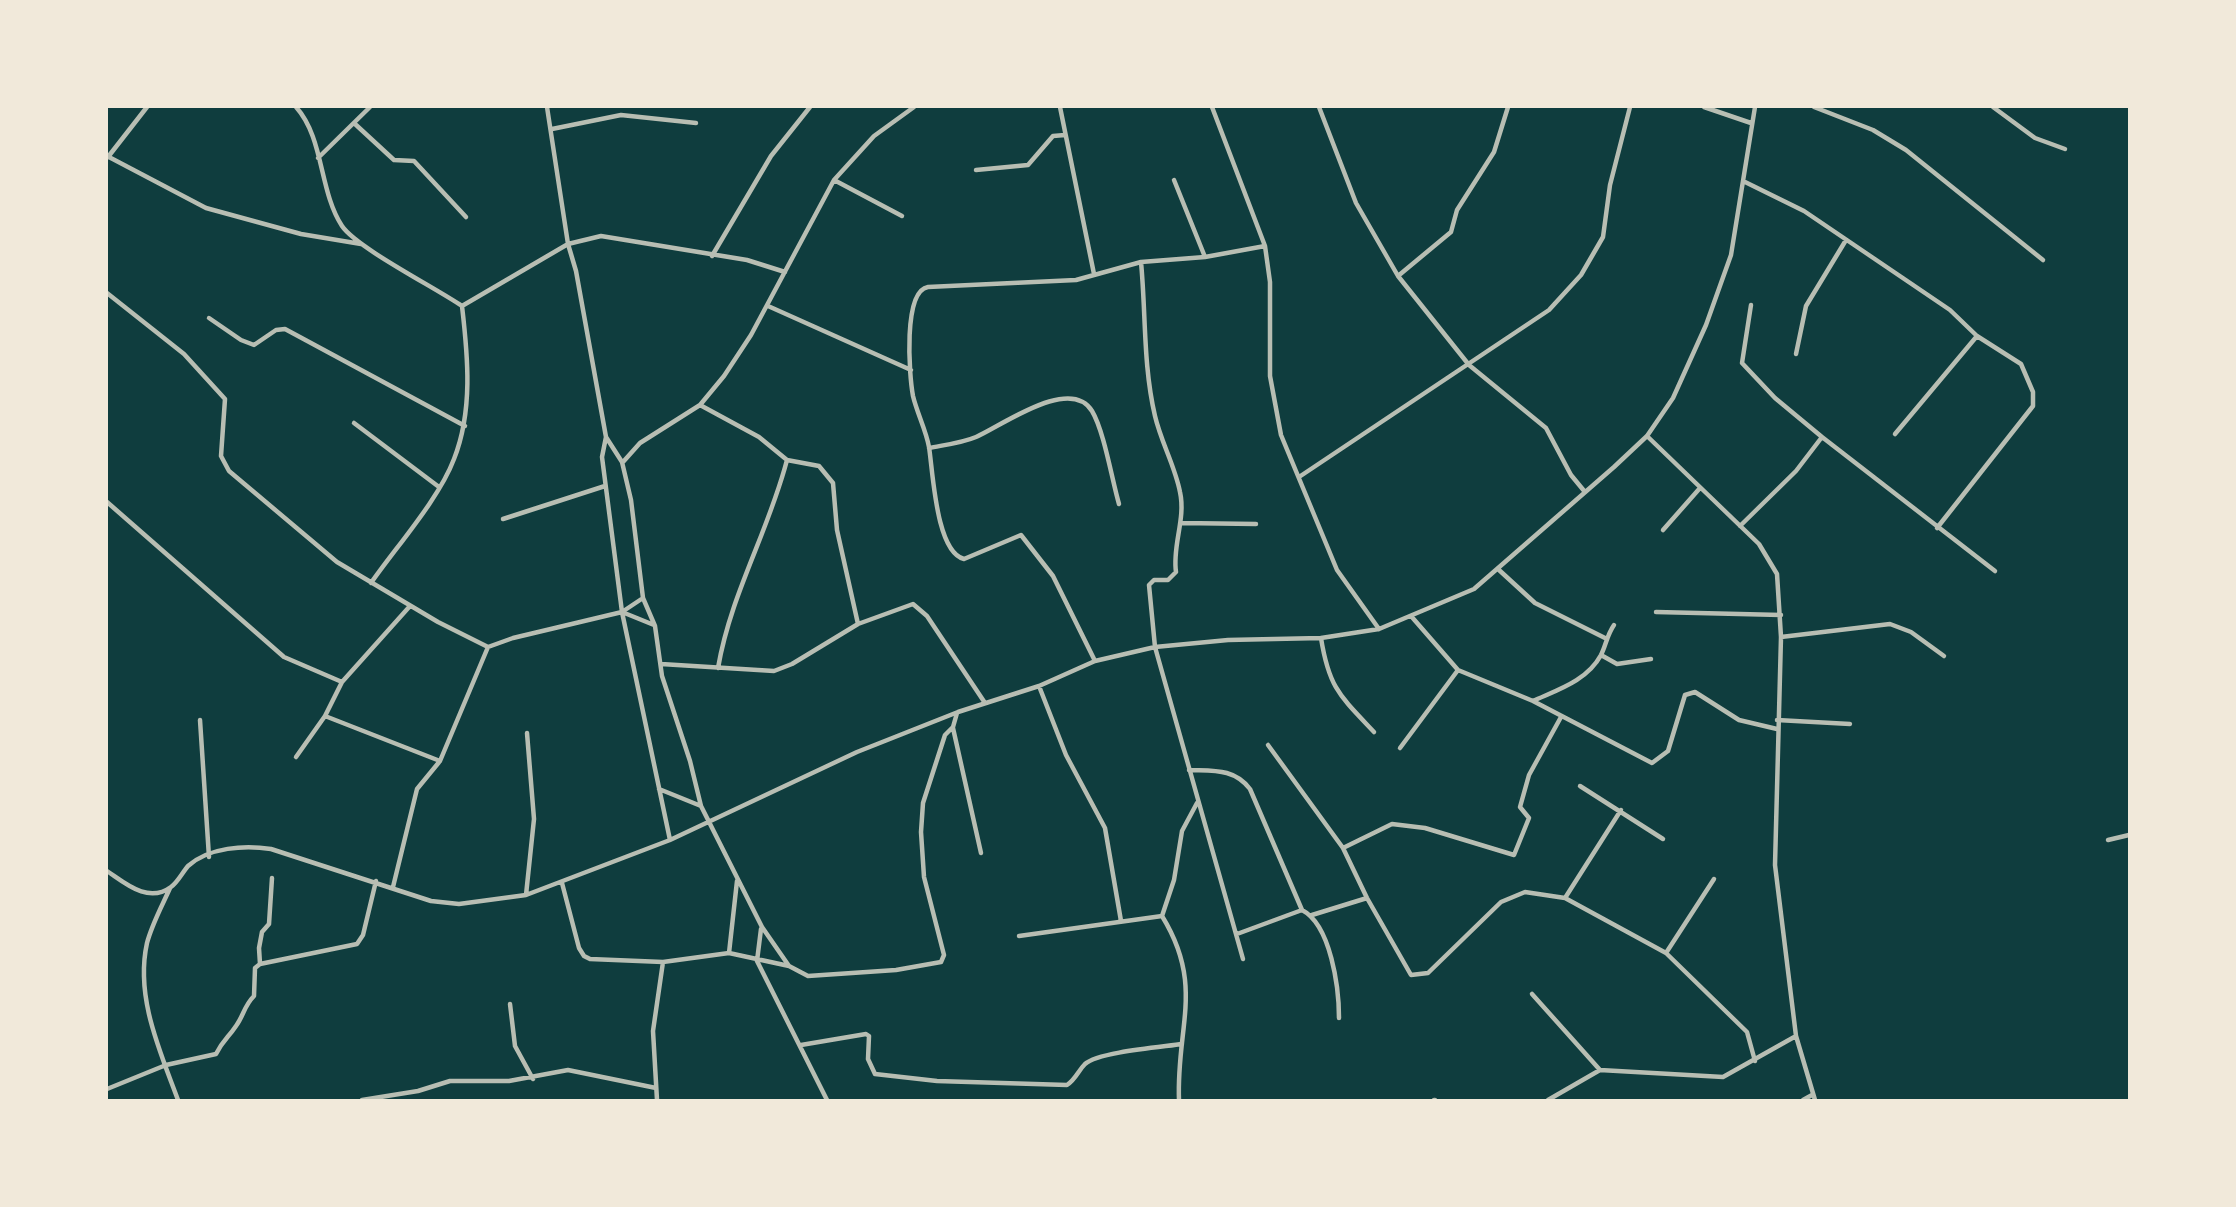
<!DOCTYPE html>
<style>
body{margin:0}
#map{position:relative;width:2236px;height:1207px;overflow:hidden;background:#0f3d3e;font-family:Poppins,sans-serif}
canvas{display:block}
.frame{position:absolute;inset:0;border:108px solid #f1e9da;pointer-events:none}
</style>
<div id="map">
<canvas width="2236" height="1207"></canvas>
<div class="frame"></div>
</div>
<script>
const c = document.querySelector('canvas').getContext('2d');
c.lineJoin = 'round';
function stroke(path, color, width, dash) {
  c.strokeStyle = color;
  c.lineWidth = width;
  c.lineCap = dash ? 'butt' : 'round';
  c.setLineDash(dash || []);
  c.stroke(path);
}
stroke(new Path2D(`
 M 296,107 C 324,138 319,191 342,226 C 357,248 436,288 462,306 C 468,357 473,411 454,459 C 439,499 396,547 371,583
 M 547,107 L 568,244 L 576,271 L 606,437 L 602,457 L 622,612 L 670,840
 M 1060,107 L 1094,274
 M 1212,107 L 1265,246 L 1270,282 L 1270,376 L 1281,435 L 1337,570 L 1379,629
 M 1319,107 L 1356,203 L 1398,276 L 1469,365 L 1546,428 L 1571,475 L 1585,492
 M 1704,107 L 1751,123
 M 1814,107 L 1873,130 L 1906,150 L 2043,260
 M 1993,107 L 2035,138 L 2065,149
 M 355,124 L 394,160 L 414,161 L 466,217
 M 552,129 L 621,115 L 696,123
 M 107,156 L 206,208 L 301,234 L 361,244
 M 108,157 L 147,107
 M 318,158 L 370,107
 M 976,170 L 1028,165 L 1053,136 L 1065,135
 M 834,180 L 902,216
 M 1174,180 L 1205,257
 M 1743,181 L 1804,211 L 1950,310 L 1977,336 L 2021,364 L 2033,392 L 2033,406 L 1937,528
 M 712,256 L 771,156 L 810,107
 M 1141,262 C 1146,314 1143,365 1155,416 C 1161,442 1175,466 1180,492 C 1186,519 1172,546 1176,572 L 1168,580 L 1154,580 L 1149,585 L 1155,647 L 1243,959
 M 1398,276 L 1451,232 L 1457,210 L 1494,152 L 1508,107
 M 107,293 L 184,354 L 225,399 L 221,456 L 229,471 L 337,562 L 438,622 L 488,647
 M 1751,305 L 1742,363 L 1775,398 L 1822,437
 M 462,306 L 568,244 L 601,236 L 747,260 L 785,272
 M 768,306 L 911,370
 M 209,318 L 241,340 L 254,345 L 276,330 L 285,329 L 465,426
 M 1796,354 L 1806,306 L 1846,240
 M 700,405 L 759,437 L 787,460 L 819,466 L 833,483 L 837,530 L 858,624
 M 354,423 L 439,487
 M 1895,434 L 1977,336
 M 1647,436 L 1759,544 L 1777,574 L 1781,637 L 1775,865 L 1796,1036 L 1815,1100
 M 606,437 L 622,462 L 631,500 L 643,598 L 655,626 L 662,676 L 690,761 L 701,806 L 762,927 L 789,966
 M 929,448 C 944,445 962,443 976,437 C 1000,427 1070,375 1092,411 C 1104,431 1112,480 1119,504
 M 623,462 L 640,443 L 700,405 L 724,376 L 751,335 L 834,180 L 874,136 L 914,107
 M 1299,477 L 1549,310 L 1581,275 L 1603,237 L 1610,185 L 1630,107
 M 107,502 L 284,657 L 342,682
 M 503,519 L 605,486
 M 1181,523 L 1256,524
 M 1740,526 L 1796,471 L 1822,437 L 1995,571
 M 1663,530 L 1700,488
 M 1499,570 L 1535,603 L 1605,638
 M 643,598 L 622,612 L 654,625
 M 1656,612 L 1781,615
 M 1411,616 L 1458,670 L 1533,701 L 1652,763 L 1668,751 L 1685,695 L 1695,692 L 1739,720 L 1777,729
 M 1781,637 L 1890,624 L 1911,632 L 1944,656
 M 1321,638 C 1329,688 1340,696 1374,732
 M 1601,655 L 1617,664 L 1651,659
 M 1095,661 L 1053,576 L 1021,535 L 964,559 C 936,552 933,472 929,447 C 926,430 917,413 913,396 C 909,375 903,291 928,287 L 1076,280 L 1141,262 L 1205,257 L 1265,246
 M 661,664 L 774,671 L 792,664 L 858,624 L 913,604 L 927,616 L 985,703
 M 718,668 C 731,593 768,533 787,460
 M 1039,686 L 1066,755 L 1105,828 L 1121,921
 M 1533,701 C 1557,690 1587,681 1601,655 C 1606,645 1607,635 1614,625
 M 325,716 L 440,761
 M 200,720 L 209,857
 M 1777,720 L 1850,724
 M 953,728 L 981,853
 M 1268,745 L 1343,848 L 1392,824 L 1425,828 L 1514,855 L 1529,818 L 1520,807 L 1529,775 L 1561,717
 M 1400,748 L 1458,670
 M 296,757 L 325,716 L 342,682 L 410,606
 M 1189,770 C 1213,771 1234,768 1250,789 L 1302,910 C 1331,925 1339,988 1339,1018
 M 1580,786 L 1663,839
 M 659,789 L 701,806
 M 1621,810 L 1565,898 L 1666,953 L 1747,1032 L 1755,1061
 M 2108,840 L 2129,835
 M 1343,848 L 1367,898 L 1411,975 L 1428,973 L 1501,902 L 1525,892 L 1565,898
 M 107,871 C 125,883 148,904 171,887 C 178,882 182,873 188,866 C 209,847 245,845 271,849 L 431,901 L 459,904 L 526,895 L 670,840 L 857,752 L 958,712 L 1039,686 L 1095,661 L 1155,647 L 1228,640 L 1321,638 L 1379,629 L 1474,589 L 1614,467 L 1647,436 L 1673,398 L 1706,325 L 1731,255 L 1755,107
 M 562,883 L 579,948 L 584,956 L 590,959 L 663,962 L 729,953 L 789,966 L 808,976 L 896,970 L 941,962 L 944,955 L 924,877 L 921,832 L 923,803 L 945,735 L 953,727 L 957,713
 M 393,887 L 417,789 L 440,761 L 488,647 L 513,638 L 622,612
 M 170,888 C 162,906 152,924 147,943 C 135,997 160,1051 178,1100
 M 526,895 L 534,819 L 527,733
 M 1312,915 L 1367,898
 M 761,929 L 757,961 L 827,1100
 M 1237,934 L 1302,910
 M 1019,936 L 1162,916
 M 729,953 L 737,881
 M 1666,953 L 1714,879
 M 260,964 L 259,948 L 262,932 L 269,924 L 272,878
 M 1532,994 L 1600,1070
 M 510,1004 L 515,1046 L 533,1079
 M 801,1045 L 866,1034 L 869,1036 L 868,1059 L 875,1074 L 937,1081 L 1067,1085 C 1076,1079 1078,1071 1085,1064 C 1098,1052 1162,1047 1182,1044
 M 107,1089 L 166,1065 L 216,1054 C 223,1040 228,1038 236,1026 C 244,1015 244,1006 254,996 L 255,968 L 260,964 L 357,944 L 363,935 L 376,881
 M 362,1100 L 418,1091 L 450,1081 L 509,1081 L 568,1070 L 656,1088
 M 657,1100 L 653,1031 L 663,962
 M 1179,1100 C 1176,1027 1205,986 1162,916 L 1174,880 L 1182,831 L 1197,803
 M 1434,1100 L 1435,1100
 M 1548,1100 L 1600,1070 L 1723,1077 L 1796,1036
 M 1803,1100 L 1812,1095`), '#b8beb3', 4.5);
</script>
